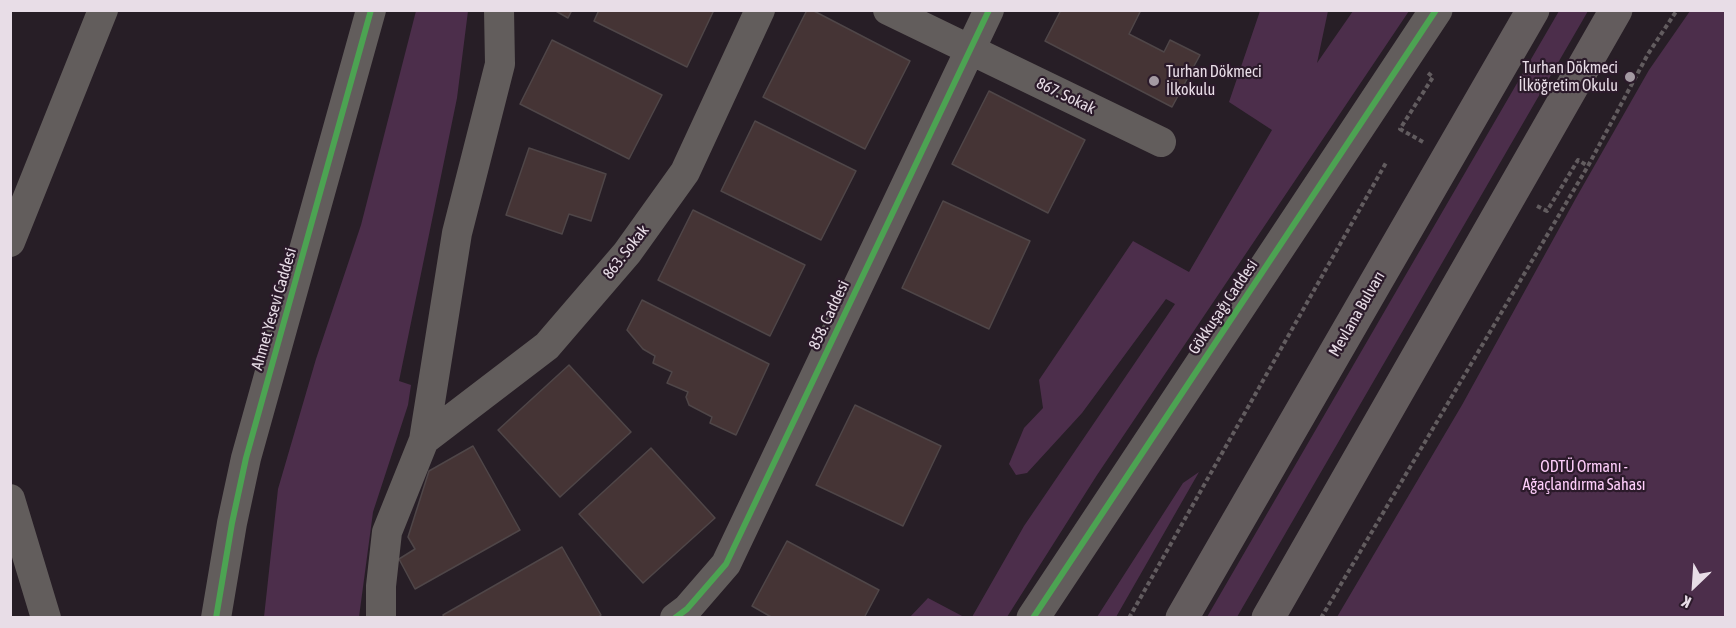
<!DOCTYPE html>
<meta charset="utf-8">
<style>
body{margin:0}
#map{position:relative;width:1736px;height:628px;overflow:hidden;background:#271e26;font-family:"Asap Condensed",sans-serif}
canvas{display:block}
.frame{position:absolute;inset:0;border:12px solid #e8dde7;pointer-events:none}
.north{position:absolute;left:1664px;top:556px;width:60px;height:60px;-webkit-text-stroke:4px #2b1a2a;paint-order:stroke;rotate:205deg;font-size:16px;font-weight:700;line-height:24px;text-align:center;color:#e8dde7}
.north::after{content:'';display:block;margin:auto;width:21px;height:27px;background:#e8dde7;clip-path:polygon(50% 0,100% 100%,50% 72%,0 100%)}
</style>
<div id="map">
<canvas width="1736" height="628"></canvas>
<div class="frame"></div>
<div class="north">K</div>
</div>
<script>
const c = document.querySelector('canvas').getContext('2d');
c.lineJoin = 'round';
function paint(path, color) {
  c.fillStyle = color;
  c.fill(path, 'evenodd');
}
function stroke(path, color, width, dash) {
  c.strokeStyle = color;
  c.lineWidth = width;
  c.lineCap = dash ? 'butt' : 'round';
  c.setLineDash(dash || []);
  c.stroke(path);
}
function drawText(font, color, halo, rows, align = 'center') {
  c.font = font + ' "Asap Condensed",sans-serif';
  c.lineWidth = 4.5;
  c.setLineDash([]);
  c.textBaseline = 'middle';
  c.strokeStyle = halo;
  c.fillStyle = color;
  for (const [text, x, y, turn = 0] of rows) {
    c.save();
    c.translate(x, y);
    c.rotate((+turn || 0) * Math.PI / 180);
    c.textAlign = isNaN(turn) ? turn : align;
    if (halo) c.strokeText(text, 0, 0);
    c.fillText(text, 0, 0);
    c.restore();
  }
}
paint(new Path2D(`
 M 416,11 L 468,11 L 457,98 L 399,381 L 411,385 L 408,405 L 373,512 L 359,617 L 264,617 L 278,489 L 316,359 L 361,225 Z
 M 1260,11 L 1328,11 L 1317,63 L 1353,11 L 1409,11 L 1097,475 L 1007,617 L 972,617 L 1024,526 L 1175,304 L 1166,299 L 1082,413 L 1027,473 L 1016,475 L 1009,464 L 1024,428 L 1043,408 L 1039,380 L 1133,241 L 1189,272 L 1272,130 L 1229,102 Z
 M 1559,11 L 1588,11 L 1237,617 L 1207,617 Z
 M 1690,11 L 1725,11 L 1725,617 L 1337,617 L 1462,405 L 1576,198 L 1649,70 Z
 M 1199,472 L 1116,617 L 1097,617 L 1183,483 Z
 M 928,598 L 964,617 L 910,617 Z`), '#4c2e4b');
const building = new Path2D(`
 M 554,10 L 572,10 L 568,18 Z
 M 599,10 L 714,10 L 687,67 L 594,21 Z
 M 807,10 L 812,10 L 910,61 L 865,149 L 763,97 Z
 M 1061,10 L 1141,10 L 1129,34 L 1164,52 L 1170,40 L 1200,55 L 1172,107 L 1045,41 Z
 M 552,40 L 662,95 L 629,159 L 520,104 Z
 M 989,91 L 1085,140 L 1048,213 L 952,164 Z
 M 755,121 L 856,171 L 821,240 L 721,191 Z
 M 529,148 L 606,174 L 591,221 L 569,214 L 562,234 L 506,215 Z
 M 943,201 L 1030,241 L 989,329 L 902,288 Z
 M 693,210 L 805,265 L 770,336 L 658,280 Z
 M 642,300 L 769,364 L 736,435 L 710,423 L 712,417 L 689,405 L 686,397 L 688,392 L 667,383 L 672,372 L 653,363 L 655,356 L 643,349 L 627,330 Z
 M 569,365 L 631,432 L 560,497 L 498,430 Z
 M 855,405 L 941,446 L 903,526 L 816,485 Z
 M 473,446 L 520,530 L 415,589 L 399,559 L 415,549 L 408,537 L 429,471 Z
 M 651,448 L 715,518 L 643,583 L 579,514 Z
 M 787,541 L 879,590 L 864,618 L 773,618 L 752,606 Z
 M 562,547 L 601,615 L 597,618 L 444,618 L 443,615 Z`);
paint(building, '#453435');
stroke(building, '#4f4648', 1.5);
stroke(new Path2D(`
 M 1423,142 L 1400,129 L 1433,77 L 1428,73
 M 1537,206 L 1547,211 L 1578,160 L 1588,166
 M 1129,618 L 1387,161
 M 1321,618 L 1588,166 L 1648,54 L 1677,10`), '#625c5f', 4, [4.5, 3]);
stroke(new Path2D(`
 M 888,10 L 1161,142
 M 10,242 L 103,10
 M 424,440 L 547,346 L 627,253 L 685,172 L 760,10
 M 10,499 L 46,618
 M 216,618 L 232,523 L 246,458 L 371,10
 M 381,618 L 381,586 L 387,532 L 424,440 L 457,233 L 500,64 L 499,10
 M 675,618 L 687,609 L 726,564 L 989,10`), '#625d5c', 30);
stroke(new Path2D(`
 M 1033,618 L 1436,10`), '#625d5c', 33);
stroke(new Path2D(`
 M 1182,618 L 1533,10
 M 1268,618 L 1616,10`), '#635c5d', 33);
stroke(new Path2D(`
 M 216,618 L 232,523 L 246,458 L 371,10
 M 675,618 L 687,609 L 726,564 L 989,10
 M 1033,618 L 1436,10`), '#4ca352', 6);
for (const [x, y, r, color] of [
 [1630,77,6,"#a49aa3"],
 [1154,81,6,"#a49aa3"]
]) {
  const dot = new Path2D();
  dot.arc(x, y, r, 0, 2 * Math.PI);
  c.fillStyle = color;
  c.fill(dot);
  stroke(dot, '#2b1a2a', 2);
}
drawText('16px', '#e8dde7', '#2b1a2a', [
 ["Turhan Dökmeci",1618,68],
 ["İlköğretim Okulu",1618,86],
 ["Turhan Dökmeci",1166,72,"left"],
 ["İlkokulu",1166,90,"left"]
], 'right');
drawText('16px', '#e8dde7', '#2b1a2a', [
 ["867. Sokak",1066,96,26],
 ["863. Sokak",626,252,-52],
 ["Gökkuşağı Caddesi",1223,307,-56],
 ["Ahmet Yesevi Caddesi",274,309,-74],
 ["Mevlana Bulvarı",1357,314,-60],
 ["858. Caddesi",829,315,-65]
]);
drawText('16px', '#fecefb', '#2b1a2a', [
 ["ODTÜ Ormanı -",1584,467],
 ["Ağaçlandırma Sahası",1584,485]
]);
</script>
